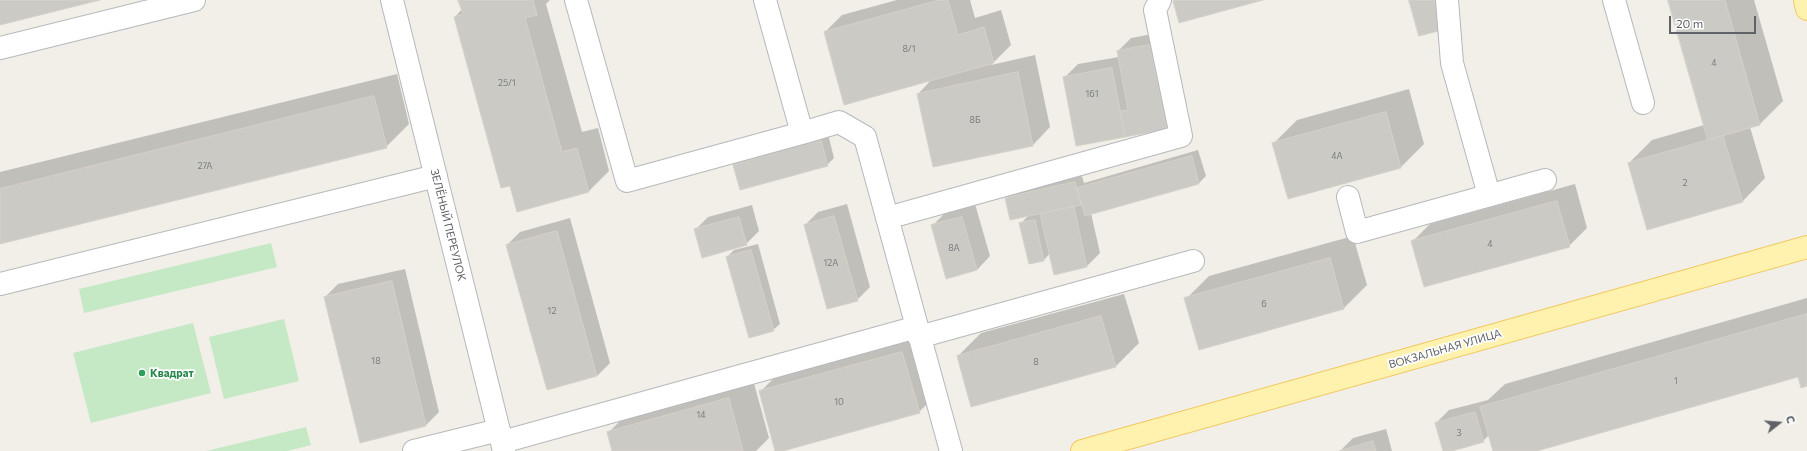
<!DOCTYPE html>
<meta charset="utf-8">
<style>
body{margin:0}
#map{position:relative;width:1807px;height:451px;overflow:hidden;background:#f1efe8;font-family:Commissioner,sans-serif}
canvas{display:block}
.north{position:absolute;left:1759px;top:403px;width:40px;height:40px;-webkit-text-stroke:3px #fff;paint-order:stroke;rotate:73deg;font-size:11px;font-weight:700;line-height:16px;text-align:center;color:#5f6368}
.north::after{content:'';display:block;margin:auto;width:14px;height:18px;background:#5f6368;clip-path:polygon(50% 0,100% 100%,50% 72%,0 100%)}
.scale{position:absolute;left:1669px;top:16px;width:87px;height:18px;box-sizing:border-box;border:2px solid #5f6368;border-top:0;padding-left:5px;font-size:12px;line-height:14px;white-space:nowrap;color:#5f6368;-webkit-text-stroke:3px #fff;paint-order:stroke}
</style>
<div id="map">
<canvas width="1807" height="451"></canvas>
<div class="north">С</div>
<div class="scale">20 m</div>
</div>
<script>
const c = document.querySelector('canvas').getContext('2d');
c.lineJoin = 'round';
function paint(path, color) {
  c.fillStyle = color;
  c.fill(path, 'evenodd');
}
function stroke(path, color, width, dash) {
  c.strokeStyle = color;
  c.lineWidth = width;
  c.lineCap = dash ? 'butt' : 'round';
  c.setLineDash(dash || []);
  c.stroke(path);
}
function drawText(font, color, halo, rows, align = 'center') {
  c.font = font + ' Commissioner,sans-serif';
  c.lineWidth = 3.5;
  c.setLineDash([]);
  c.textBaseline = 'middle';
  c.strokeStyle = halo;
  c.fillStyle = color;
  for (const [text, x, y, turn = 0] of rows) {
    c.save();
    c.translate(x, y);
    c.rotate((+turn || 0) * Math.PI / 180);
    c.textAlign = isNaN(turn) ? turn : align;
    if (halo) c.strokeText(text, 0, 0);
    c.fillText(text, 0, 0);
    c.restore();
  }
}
paint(new Path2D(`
 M 271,243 L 277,267 L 84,313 L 79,289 Z
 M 284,319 L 299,381 L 224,399 L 209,337 Z
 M 193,323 L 211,393 L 91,423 L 73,353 Z
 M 306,427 L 311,445 L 287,451 L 206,451 Z`), '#c5e8c5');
paint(new Path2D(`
 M 459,0 L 550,0 L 546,4 L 582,132 L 598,128 L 609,171 L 589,191 L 518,211 L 511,185 L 455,17 L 462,9 Z
 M 897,0 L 970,0 L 975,18 L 1001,10 L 1011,45 L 991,65 L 1035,55 L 1050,127 L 1033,145 L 918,94 L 932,79 L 825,32 L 842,15 Z
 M 1410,0 L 1443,0 L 1449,22 Z
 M 1669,0 L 1754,0 L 1783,101 L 1760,124 L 1750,127 L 1765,178 L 1742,202 L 1629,163 L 1652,140 L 1704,125 Z
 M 1163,32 L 1179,115 L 1166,128 L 1077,145 L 1065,77 L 1078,64 L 1119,57 L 1118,51 L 1131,38 Z
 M 397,74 L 409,124 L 386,147 L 0,243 L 0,172 Z
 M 1409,89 L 1424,144 L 1401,167 L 1289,198 L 1274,143 L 1297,120 Z
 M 828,134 L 834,158 L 827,165 L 734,165 L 741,158 Z
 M 1198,150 L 1206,176 L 1199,183 L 1091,213 L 1100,253 L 1087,266 L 1050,253 L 1044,260 L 1020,224 L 1029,215 L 1006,199 L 1013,192 L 1082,176 L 1084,183 Z
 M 1575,184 L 1587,228 L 1569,246 L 1412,242 L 1430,224 Z
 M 847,204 L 870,287 L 857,300 L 805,225 L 818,212 Z
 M 975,204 L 990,256 L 977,270 L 947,278 L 933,225 L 946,212 Z
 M 752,205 L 759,231 L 746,244 L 695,230 L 708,217 Z
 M 570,218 L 610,363 L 597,376 L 507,245 L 520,232 Z
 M 1353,236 L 1367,285 L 1344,308 L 1186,299 L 1209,276 Z
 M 758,244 L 780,324 L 773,330 L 727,257 L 734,250 Z
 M 405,269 L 439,412 L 426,425 L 361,442 L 325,297 L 338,284 Z
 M 1124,294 L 1139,343 L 1116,366 L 958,356 L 981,333 Z
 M 1807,298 L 1807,385 L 1798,375 L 1533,451 L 1494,451 L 1489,435 L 1483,441 L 1444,451 L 1436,423 L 1449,410 L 1488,400 L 1505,384 Z
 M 925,329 L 942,389 L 919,412 L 776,451 L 760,392 L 783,369 Z
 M 752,376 L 769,438 L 756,451 L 613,451 L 608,433 L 631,410 Z
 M 1386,429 L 1392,451 L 1340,451 L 1353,438 Z`), '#0003');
const building = new Path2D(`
 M 0,0 L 100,0 L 0,25 Z
 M 458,0 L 533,0 L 537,15 L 525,18 L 562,152 L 577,148 L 589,192 L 517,212 L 510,186 L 501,188 L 454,17 L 463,14 Z
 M 940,0 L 948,0 L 958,35 L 984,27 L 994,63 L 844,105 L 824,32 Z
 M 1175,0 L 1263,0 L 1179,23 L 1173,1 Z
 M 1409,0 L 1434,0 L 1442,30 L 1419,36 Z
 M 1668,0 L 1725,0 L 1760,125 L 1708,140 Z
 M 1150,45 L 1167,129 L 1125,137 L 1120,111 L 1128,110 L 1117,51 Z
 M 1112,68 L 1125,137 L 1076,146 L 1063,77 Z
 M 1018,72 L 1033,146 L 933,167 L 917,94 Z
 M 374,96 L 387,148 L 0,244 L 0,189 Z
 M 1386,112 L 1401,168 L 1288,199 L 1272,143 Z
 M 1723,136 L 1743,202 L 1647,230 L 1628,163 Z
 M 821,140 L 828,166 L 740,190 L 733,165 Z
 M 1192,156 L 1199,184 L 1085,216 L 1077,188 Z
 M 1075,182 L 1081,205 L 1010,220 L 1005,198 Z
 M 1557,201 L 1570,247 L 1424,287 L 1411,241 Z
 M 1074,207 L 1087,267 L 1054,275 L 1040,214 Z
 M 834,216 L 858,301 L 827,309 L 804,225 Z
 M 739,217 L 747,245 L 702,258 L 694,229 Z
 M 962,217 L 977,270 L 946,279 L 931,225 Z
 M 1035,220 L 1044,261 L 1029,264 L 1019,223 Z
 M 557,231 L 597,376 L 547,390 L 506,245 Z
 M 751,250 L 774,331 L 749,338 L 726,257 Z
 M 1330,258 L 1344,309 L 1199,350 L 1184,298 Z
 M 392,281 L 426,426 L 360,443 L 324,297 Z
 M 1807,314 L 1807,386 L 1801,388 L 1798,377 L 1537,451 L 1493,451 L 1480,407 Z
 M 1101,316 L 1116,367 L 971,407 L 957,356 Z
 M 902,352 L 920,413 L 783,451 L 775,451 L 759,391 Z
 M 729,398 L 743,451 L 612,451 L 607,432 Z
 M 1475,412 L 1484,442 L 1452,451 L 1443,451 L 1435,423 Z
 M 1373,441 L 1376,451 L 1339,451 Z`);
paint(building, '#cccac5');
stroke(building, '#d6d1c6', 1);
const minor = new Path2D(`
 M 392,0 L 504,451
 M 576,0 L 627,181 L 802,133 L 765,0
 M 1447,0 L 1452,63 L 1489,195
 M 1614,0 L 1643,103
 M 0,48 L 194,0
 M 802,133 L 839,122 L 865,137 L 951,451
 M 1348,197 L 1357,232 L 1545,180
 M 887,218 L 1181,136 L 1155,10 L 1160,0
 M 0,284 L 436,176
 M 919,337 L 1193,261
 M 502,442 L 917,327
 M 414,451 L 499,430`);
const major = new Path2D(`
 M 1805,0 L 1807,9
 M 1082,451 L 1807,247`);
stroke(minor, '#b5b8bc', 24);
stroke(major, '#f2c960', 24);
stroke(minor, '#fff', 22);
stroke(major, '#fff2af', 22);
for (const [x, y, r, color] of [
 [142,373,4,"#2e9e5b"]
]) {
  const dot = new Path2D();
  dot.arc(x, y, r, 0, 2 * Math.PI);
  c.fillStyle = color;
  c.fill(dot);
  stroke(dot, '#fff', 1.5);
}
drawText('9px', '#7a7d7f', null, [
 ["8/1",909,49],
 ["4",1714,63],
 ["25/1",507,83],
 ["161",1092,94],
 ["8Б",975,120],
 ["4А",1337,156],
 ["27А",205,166],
 ["2",1685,183],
 ["4",1490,244],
 ["8А",954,248],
 ["12А",831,263],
 ["6",1264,304],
 ["12",552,311],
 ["18",376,361],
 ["8",1036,362],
 ["1",1676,381],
 ["10",839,402],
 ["14",701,415],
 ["3",1459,433]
]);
drawText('11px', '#5f6368', '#fff', [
 ["ЗЕЛЁНЫЙ ПЕРЕУЛОК",448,225,76],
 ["ВОКЗАЛЬНАЯ УЛИЦА",1445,349,-16]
]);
drawText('bold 11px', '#27864d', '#fff', [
 ["Квадрат",150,373]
], 'left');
</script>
